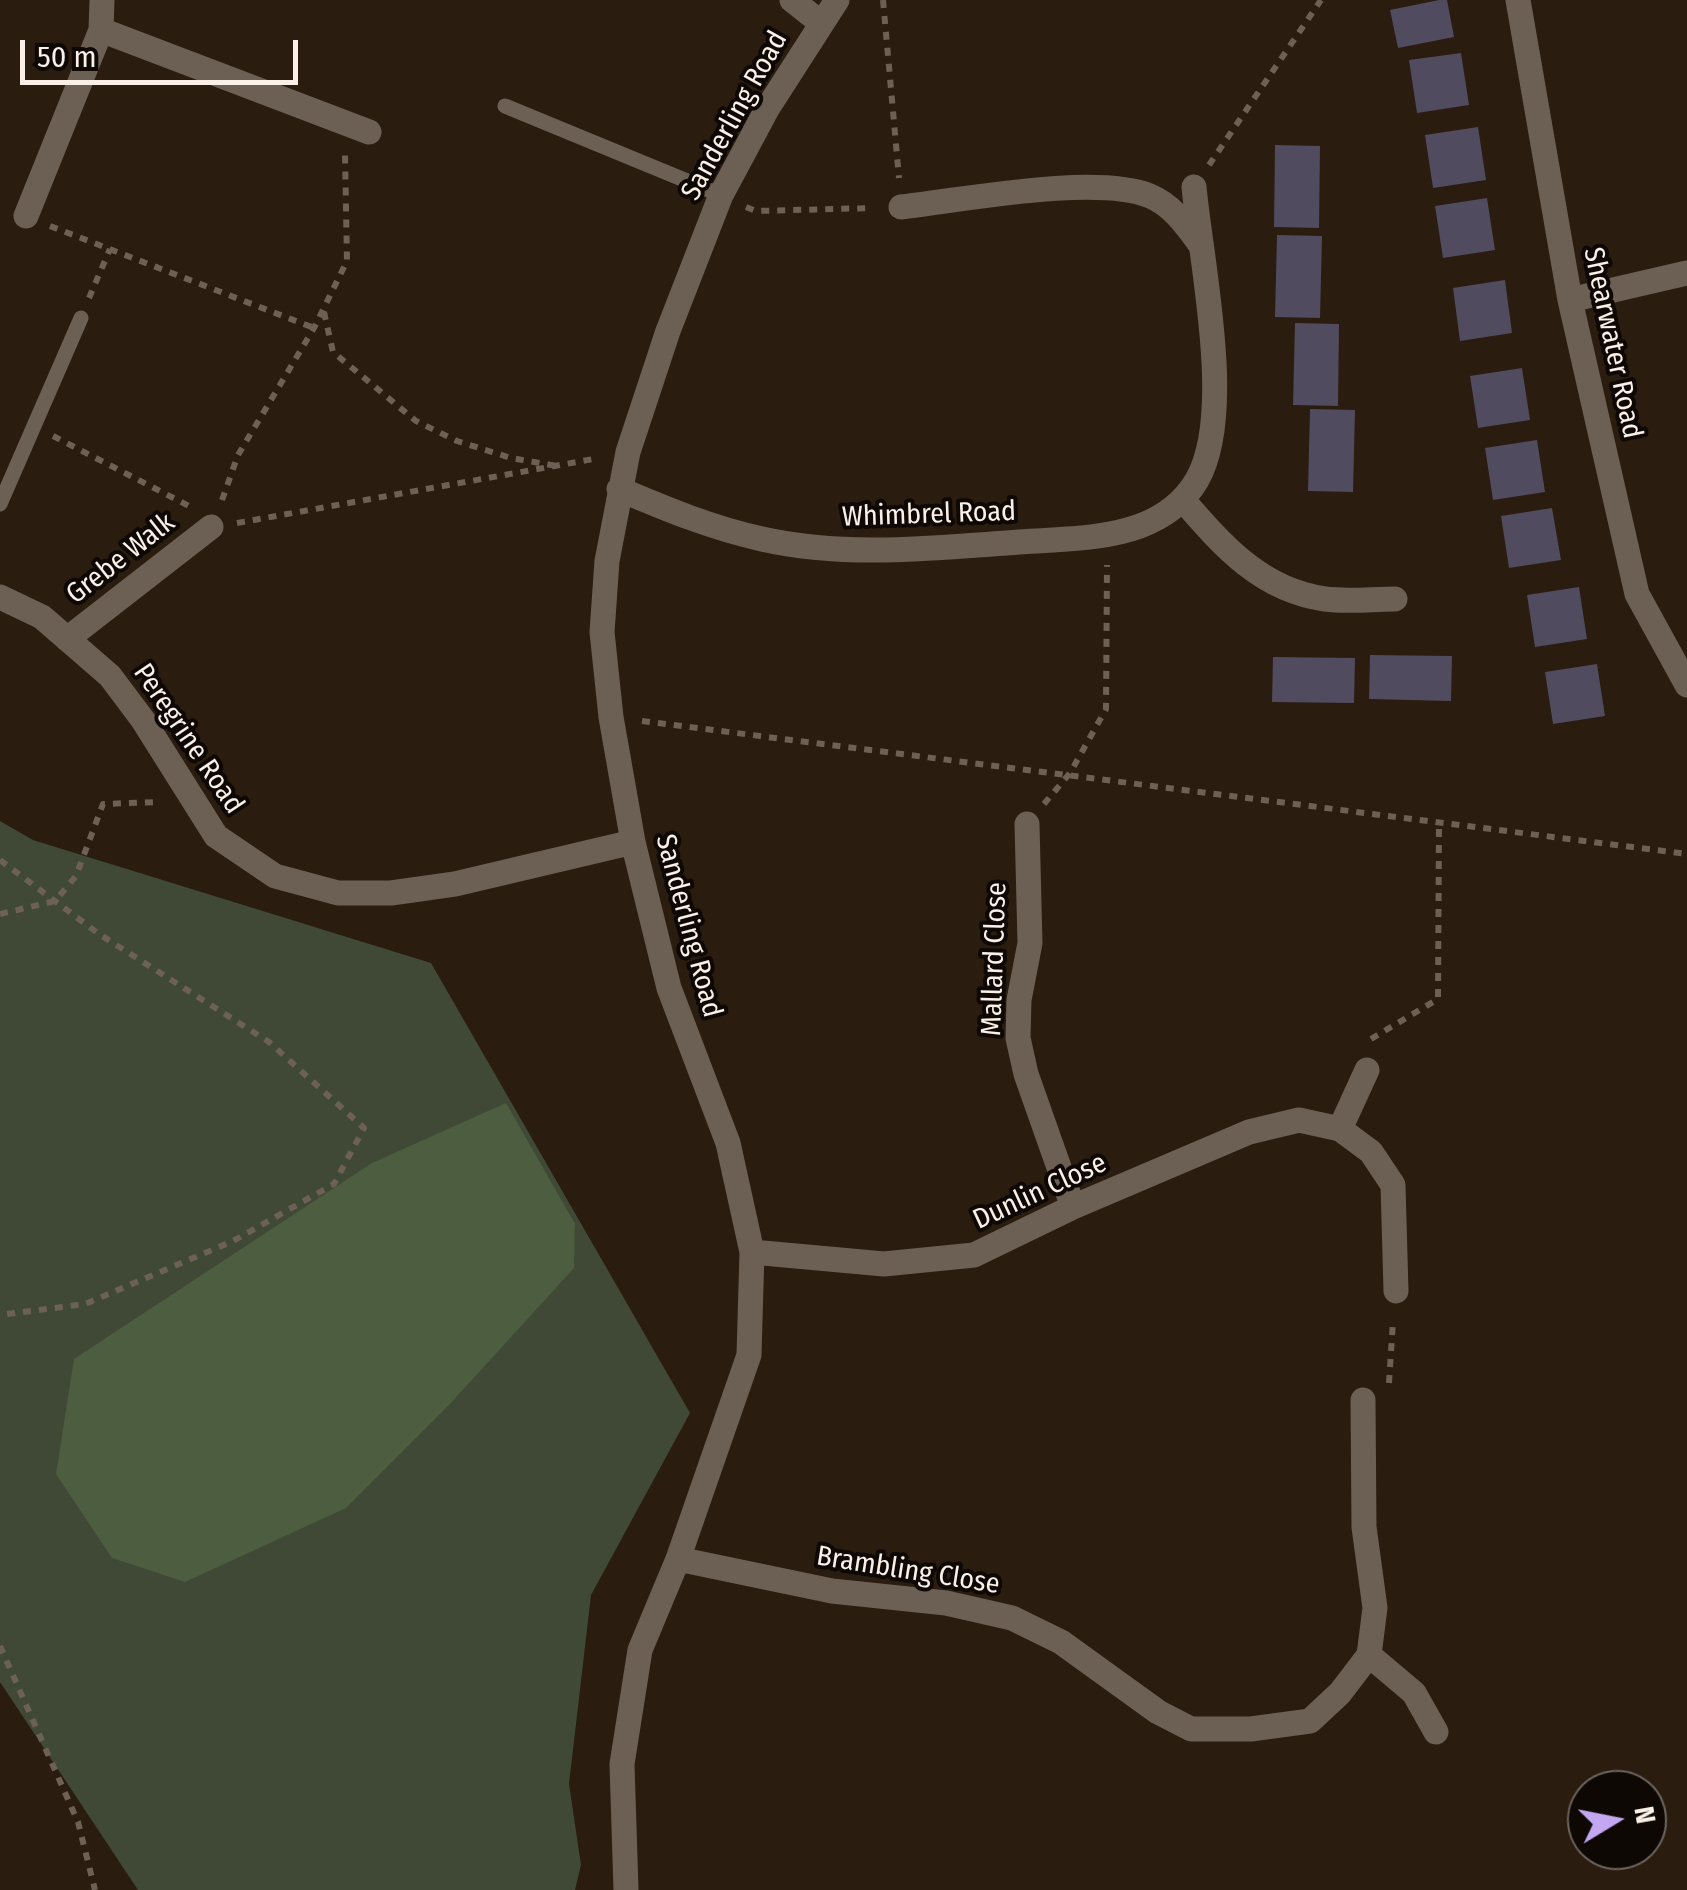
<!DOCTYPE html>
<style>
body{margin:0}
#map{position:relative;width:1687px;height:1890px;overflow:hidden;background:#2a1c0f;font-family:"Fira Sans Condensed",sans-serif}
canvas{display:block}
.north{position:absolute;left:1567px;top:1770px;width:100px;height:100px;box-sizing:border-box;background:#0e0804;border:2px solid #6c655f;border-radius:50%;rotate:80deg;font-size:28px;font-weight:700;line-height:40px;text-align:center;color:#faf0e7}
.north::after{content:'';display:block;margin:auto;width:35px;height:45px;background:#c3a7f2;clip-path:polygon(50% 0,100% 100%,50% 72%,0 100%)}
.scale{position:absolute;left:20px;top:40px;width:278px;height:45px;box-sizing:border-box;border:5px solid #faf0e7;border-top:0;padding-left:12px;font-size:30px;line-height:35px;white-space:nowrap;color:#faf0e7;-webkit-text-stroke:8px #0e0804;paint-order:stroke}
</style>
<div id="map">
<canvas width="1687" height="1890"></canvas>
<div class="north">N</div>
<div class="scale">50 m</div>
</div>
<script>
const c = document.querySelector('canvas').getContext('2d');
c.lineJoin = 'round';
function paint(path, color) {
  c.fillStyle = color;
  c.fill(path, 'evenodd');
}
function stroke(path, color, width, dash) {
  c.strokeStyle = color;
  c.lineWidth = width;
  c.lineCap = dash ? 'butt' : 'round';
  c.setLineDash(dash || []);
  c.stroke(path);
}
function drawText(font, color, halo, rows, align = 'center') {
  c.font = font + ' "Fira Sans Condensed",sans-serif';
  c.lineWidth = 8;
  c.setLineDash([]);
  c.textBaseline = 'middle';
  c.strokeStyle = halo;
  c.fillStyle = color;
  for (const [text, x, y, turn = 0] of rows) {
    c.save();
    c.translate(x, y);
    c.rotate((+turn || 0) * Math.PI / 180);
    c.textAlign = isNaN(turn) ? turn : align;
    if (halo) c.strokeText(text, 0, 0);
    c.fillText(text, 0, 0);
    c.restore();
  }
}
paint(new Path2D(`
 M 0,821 L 33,840 L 431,963 L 690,1413 L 591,1595 L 569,1784 L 581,1865 L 575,1890 L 138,1890 L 0,1682 ZM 575,1224 L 573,1268 L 453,1401 Z`), '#3f4936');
paint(new Path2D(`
 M 506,1103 L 575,1224 L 574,1268 L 453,1401 L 346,1508 L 185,1582 L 112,1558 L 56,1474 L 74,1359 L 372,1163 Z`), '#4d5e40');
paint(new Path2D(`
 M 1439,0 L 1447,0 L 1454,37 L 1398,48 L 1390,10 Z
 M 1461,53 L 1469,105 L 1417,113 L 1409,60 Z
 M 1478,127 L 1486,180 L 1433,188 L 1425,135 Z
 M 1275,145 L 1320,146 L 1319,228 L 1274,227 Z
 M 1487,198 L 1495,250 L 1443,258 L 1435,206 Z
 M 1277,235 L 1322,236 L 1320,318 L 1275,317 Z
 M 1505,280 L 1512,333 L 1460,341 L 1453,288 Z
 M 1295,323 L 1339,324 L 1338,406 L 1293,405 Z
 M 1522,368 L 1530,420 L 1478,428 L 1470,376 Z
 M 1310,409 L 1355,410 L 1353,492 L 1308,491 Z
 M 1537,440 L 1545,492 L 1493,500 L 1485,448 Z
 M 1552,508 L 1561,560 L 1509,568 L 1501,516 Z
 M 1579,587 L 1587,639 L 1535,647 L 1527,595 Z
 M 1370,655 L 1452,656 L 1451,701 L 1369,699 Z
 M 1273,657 L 1355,658 L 1354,703 L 1272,702 Z
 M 1597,664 L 1605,716 L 1553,724 L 1545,672 Z`), '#504b5e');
stroke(new Path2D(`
 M 883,0 L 899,178
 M 1209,165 L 1321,0
 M 746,207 L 756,211 L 873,208
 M 50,226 L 314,328
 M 89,298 L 110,249
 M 324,312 L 333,352 L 416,421 L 457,441 L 511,458 L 557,466
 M 53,436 L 189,506
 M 222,500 L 238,455 L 314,328 L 347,261 L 345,154
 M 237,523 L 599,458
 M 642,721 L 1687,854
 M 1044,804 L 1070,773 L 1106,709 L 1107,565
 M 0,860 L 99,934 L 269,1042 L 364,1128 L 334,1184 L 233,1241 L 85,1304 L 0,1315
 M 0,914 L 55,901 L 76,876 L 103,804 L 160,802
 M 1371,1039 L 1438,999 L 1439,822
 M 1389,1383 L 1393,1321
 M 0,1646 L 78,1822 L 95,1890`), '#6d6055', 6, [8, 8]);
stroke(new Path2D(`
 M 505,106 L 721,195
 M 0,504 L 81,318`), '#6c6055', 15);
stroke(new Path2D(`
 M 792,0 L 821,23
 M 1518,0 L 1570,300 L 1637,594 L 1687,685
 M 101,30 L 369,132
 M 901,207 C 963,200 1095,174 1150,196 C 1172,205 1186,225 1200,244
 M 26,216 L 101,30 L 102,0
 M 1570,300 L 1687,273
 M 619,489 C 666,509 712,528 762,539 C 846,558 934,548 1019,542 C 1058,539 1102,540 1140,526 C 1164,517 1184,502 1197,480 C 1235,414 1201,263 1194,187
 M 1183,500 C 1223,546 1261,590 1325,599 C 1347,602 1372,599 1395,599
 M 0,597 L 42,617 L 110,676 L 143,720 L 216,836 L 275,876 L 338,893 L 391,893 L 455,884 L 633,842
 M 67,639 L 211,527
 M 1027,824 L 1030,943 L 1019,1000 L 1018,1038 L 1026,1074 L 1073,1207
 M 1340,1129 L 1367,1070
 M 752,1252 L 884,1264 L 974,1255 L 1073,1207 L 1249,1132 L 1299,1120 L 1340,1129 L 1371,1152 L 1393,1185 L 1396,1291
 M 678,1559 L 832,1591 L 946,1603 L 1012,1618 L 1061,1642 L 1158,1712 L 1191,1729 L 1251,1729 L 1310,1721 L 1340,1693 L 1369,1655 L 1375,1608 L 1364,1527 L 1363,1400
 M 1369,1655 L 1414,1693 L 1436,1732
 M 626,1890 L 622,1764 L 640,1650 L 678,1559 L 749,1355 L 752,1252 L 728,1143 L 669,988 L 633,842 L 611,717 L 602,632 L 607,561 L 628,452 L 668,331 L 721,195 L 767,109 L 837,0`), '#6c6055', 25);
drawText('28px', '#faf0e7', '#0e0804', [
 ["Sanderling Road",735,116,-61],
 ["Shearwater Road",1612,343,78],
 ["Whimbrel Road",929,515,-2],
 ["Grebe Walk",121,559,-38],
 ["Peregrine Road",188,739,56],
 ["Sanderling Road",688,926,75],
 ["Mallard Close",995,959,-88],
 ["Dunlin Close",1040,1192,-25],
 ["Brambling Close",908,1571,9]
]);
</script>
